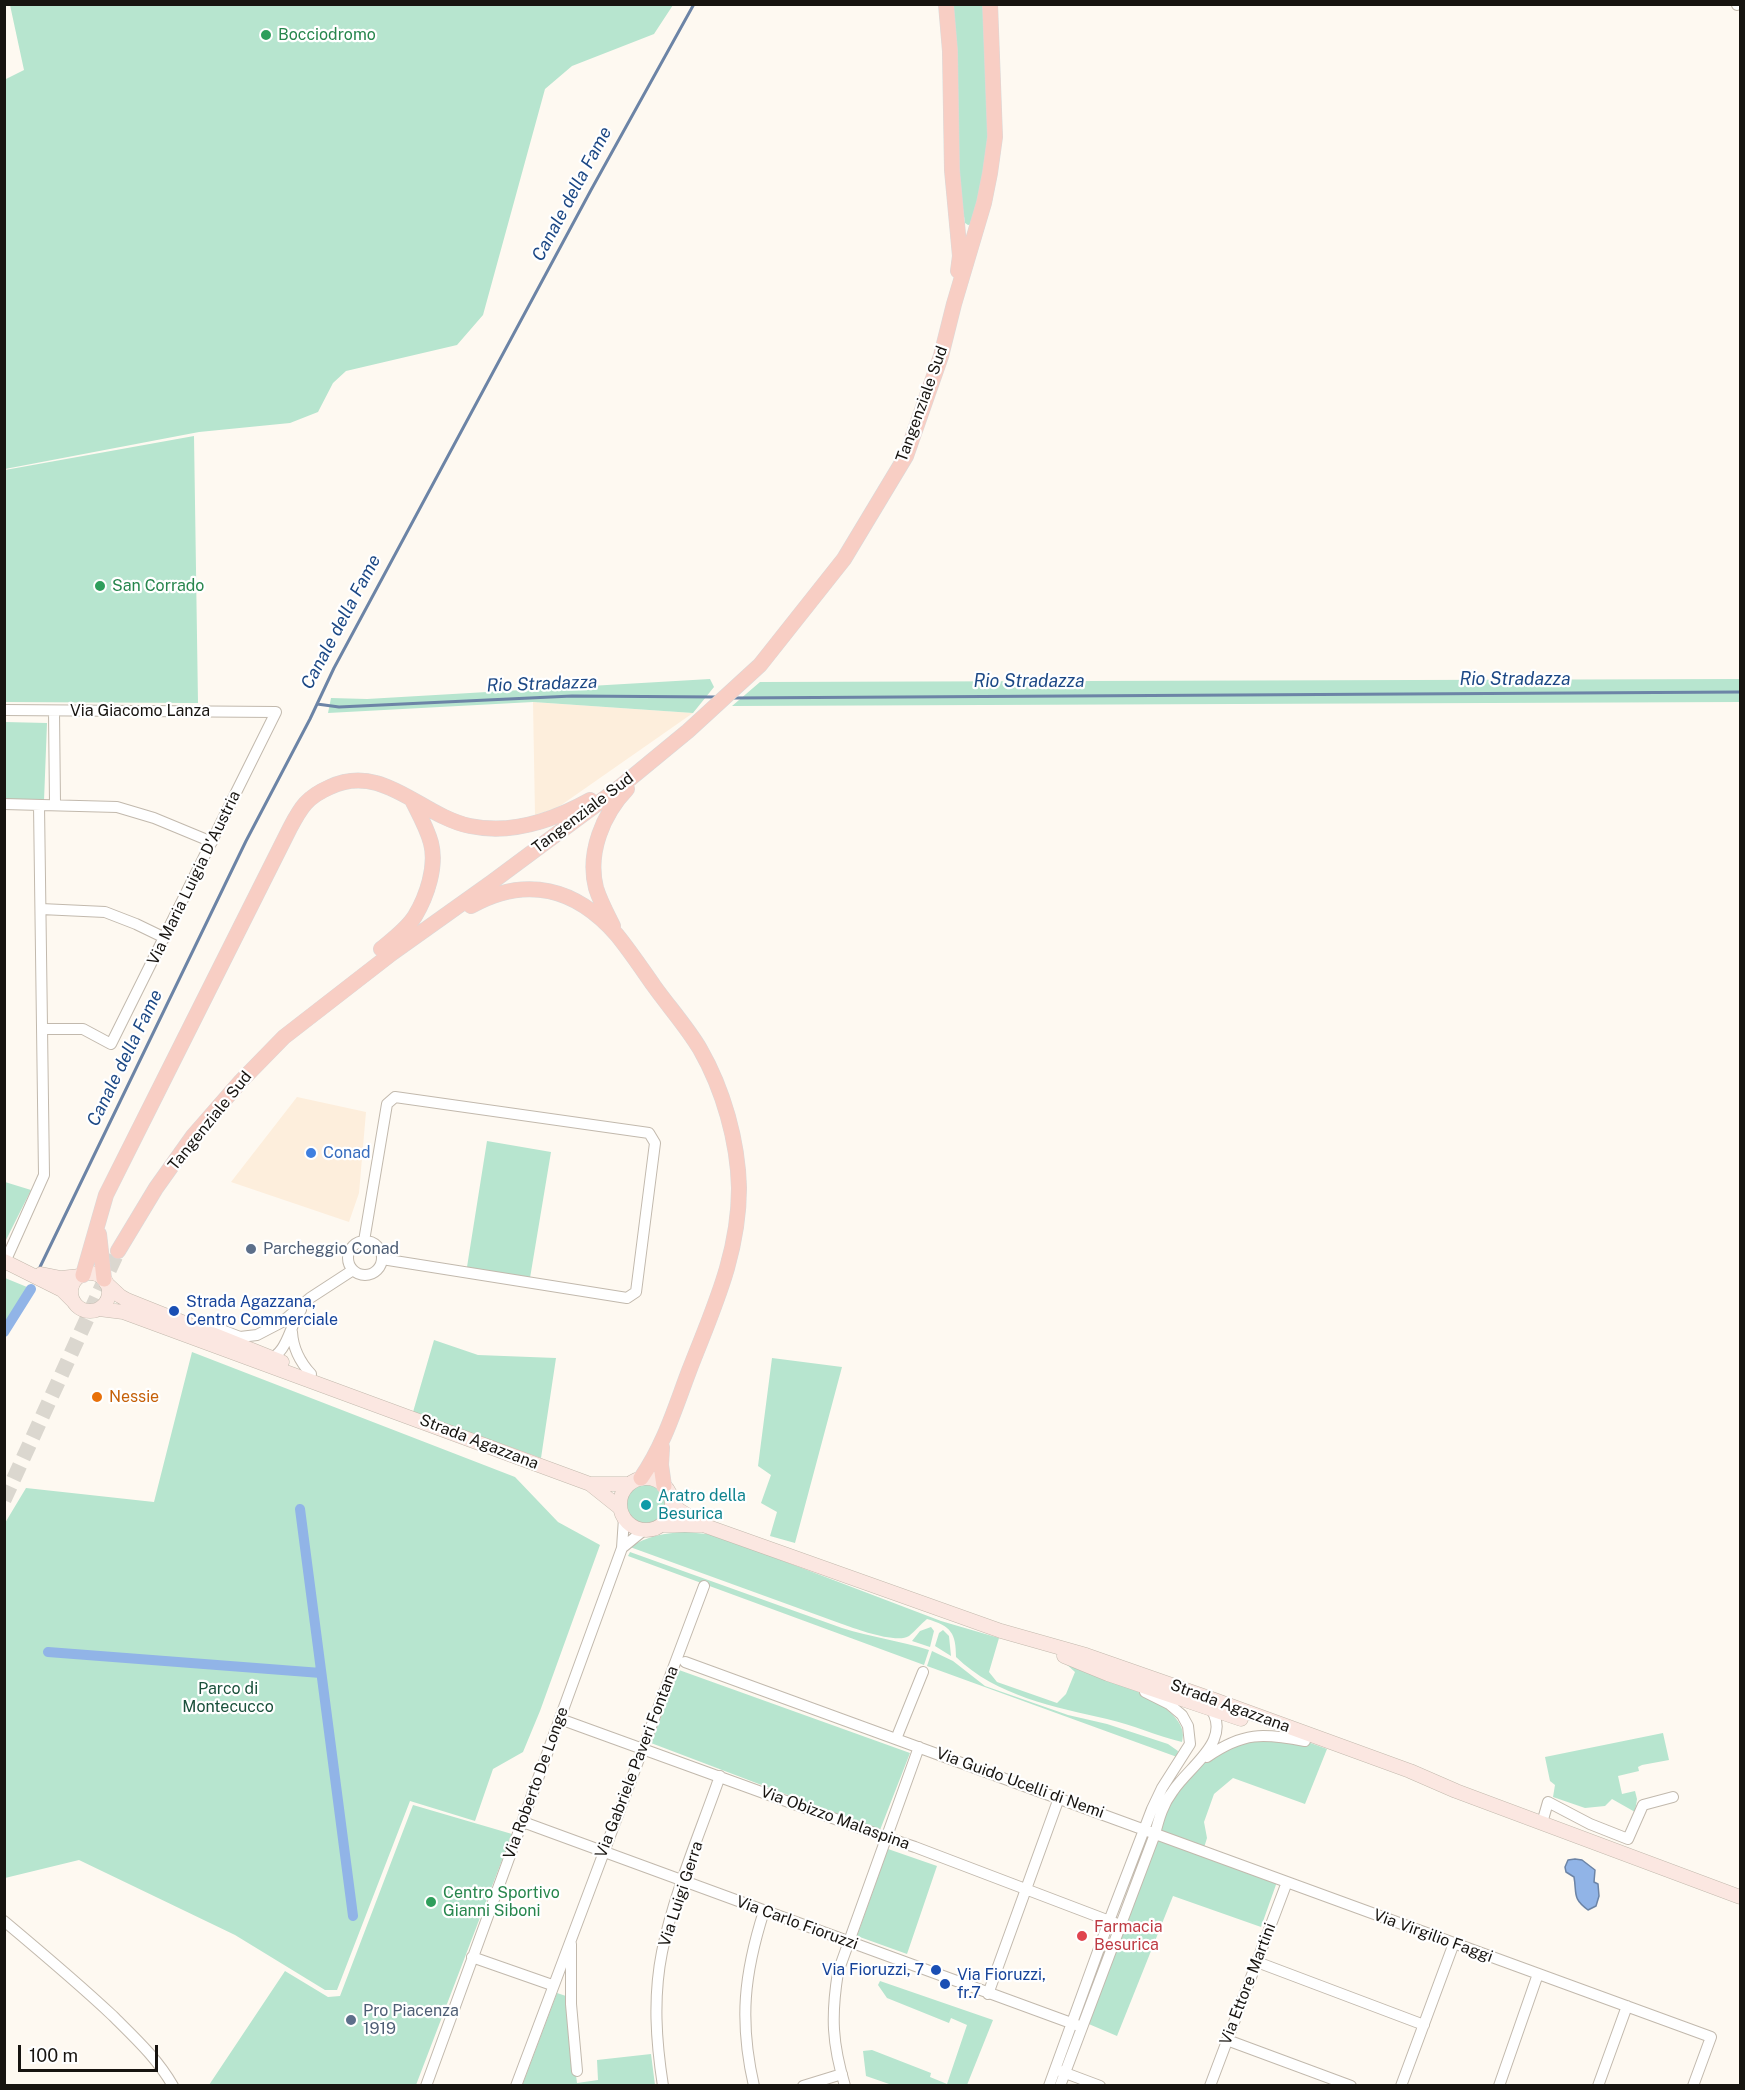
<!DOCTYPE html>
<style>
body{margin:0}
#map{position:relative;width:1745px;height:2090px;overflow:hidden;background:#fef9f1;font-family:"Public Sans",sans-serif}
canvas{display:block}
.frame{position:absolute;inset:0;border:6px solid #171410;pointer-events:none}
.scale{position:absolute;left:18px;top:2045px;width:140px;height:27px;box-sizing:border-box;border:3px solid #171410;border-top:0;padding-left:8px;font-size:18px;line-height:21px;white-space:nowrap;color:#171410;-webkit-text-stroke:4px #fff;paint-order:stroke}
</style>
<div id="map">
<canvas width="1745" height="2090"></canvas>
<div class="frame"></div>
<div class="scale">100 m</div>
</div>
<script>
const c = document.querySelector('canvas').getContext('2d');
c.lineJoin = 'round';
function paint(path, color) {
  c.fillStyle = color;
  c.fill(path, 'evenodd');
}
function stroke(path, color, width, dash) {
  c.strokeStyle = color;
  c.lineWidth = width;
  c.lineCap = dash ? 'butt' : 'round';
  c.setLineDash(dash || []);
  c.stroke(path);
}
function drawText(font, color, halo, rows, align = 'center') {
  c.font = font + ' "Public Sans",sans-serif';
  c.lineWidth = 4.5;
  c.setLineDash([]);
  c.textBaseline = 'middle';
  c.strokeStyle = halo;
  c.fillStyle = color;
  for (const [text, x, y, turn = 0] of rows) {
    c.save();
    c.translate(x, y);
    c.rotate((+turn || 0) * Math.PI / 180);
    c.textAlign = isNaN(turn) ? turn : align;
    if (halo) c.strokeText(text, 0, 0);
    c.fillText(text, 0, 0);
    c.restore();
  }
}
paint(new Path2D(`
 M 533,702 L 693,713 L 557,808 L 535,815 Z
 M 297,1097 L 366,1112 L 359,1193 L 349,1222 L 231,1182 Z`), '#fdeedc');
paint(new Path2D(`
 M 10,5 L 10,4 L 673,5 L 654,34 L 572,66 L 545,89 L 483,315 L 457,345 L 346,371 L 333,383 L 318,412 L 290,423 L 199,432 L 5,469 L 4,80 L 24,70 Z
 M 952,5 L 985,5 L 990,145 L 973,224 L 968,225 L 965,223 L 959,184 Z
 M 194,436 L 198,703 L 5,702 L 5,470 Z
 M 710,679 L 714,687 L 693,713 L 533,702 L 328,713 L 331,698 L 367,699 Z
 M 1740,679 L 1740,702 L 732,706 L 760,682 Z
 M 5,722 L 47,723 L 44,801 L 5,801 Z
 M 487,1141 L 551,1152 L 530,1278 L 467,1267 Z
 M 5,1182 L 31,1190 L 5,1242 L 4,1182 Z
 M 5,1278 L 27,1287 L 5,1323 Z
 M 434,1340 L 478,1355 L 556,1358 L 541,1458 L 413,1412 Z
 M 192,1352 L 515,1477 L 558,1522 L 600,1545 L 540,1711 L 523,1752 L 493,1769 L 475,1821 L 410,1801 L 337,1990 L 325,1990 L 235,1935 L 79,1860 L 5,1878 L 5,1523 L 26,1488 L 154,1502 Z
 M 772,1358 L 842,1367 L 795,1543 L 770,1536 L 777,1512 L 761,1503 L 771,1475 L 758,1466 Z
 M625 1504a21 21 0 1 1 42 0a21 21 0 1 1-42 0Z
 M 685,1532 L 707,1534 L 723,1538 L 941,1621 L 999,1638 L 989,1672 L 997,1682 L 1057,1703 L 1066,1694 L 1075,1672 L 1065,1663 C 1092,1673 1195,1704 1182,1742 C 1157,1736 1133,1725 1107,1719 C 1055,1707 996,1696 956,1657 C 956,1633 951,1626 927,1619 C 921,1624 915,1631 909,1636 C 897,1644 856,1629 842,1624 L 630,1547 C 647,1536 665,1533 685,1532 Z
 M 630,1552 L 842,1628 C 871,1637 900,1641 929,1650 L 924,1665 L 628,1556 Z
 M 931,1627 L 934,1631 L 930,1647 L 912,1641 L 920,1631 Z
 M 943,1630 L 949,1636 L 951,1656 L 935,1646 L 939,1633 Z
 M 932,1651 L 953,1661 L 985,1686 L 1068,1715 L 1107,1724 L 1168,1744 L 1178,1751 L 1177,1757 L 927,1666 Z
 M 679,1670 L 910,1753 L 880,1830 L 651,1743 Z
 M 1663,1733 L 1669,1760 L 1642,1765 L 1638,1767 L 1639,1771 L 1618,1776 L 1622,1794 L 1635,1791 L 1637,1799 L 1635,1812 L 1612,1799 L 1605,1806 L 1585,1808 L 1553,1797 L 1555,1785 L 1550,1781 L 1545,1757 Z
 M 1238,1740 L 1305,1741 L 1327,1749 L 1305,1804 L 1233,1778 L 1214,1794 L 1204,1822 L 1207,1838 L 1203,1851 L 1278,1879 L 1261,1927 L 1173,1896 L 1117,2036 L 1084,2022 L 1161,1811 L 1197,1763 Z
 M 413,1805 L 512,1834 L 416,2085 L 209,2085 L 285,1971 L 328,1997 L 340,1996 Z
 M 888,1849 L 937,1866 L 907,1954 L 857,1936 Z
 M 880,1981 L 993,2020 L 967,2085 L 892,2085 L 866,2076 L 863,2051 L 872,2050 L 931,2073 L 930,2077 L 947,2084 L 967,2025 L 951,2018 L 949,2023 L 887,1998 L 878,1985 Z
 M 557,1993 L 566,1996 L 577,2083 L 598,2080 L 597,2060 L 651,2054 L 655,2085 L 522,2086 Z`), '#b7e5cf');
const water = new Path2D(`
 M 1575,1859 L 1582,1860 L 1595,1870 L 1594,1882 L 1598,1884 L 1599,1896 L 1596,1906 L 1588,1910 C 1572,1898 1577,1894 1574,1877 L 1566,1872 L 1565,1867 L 1568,1860 Z`);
paint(water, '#91b4e7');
stroke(water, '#6c84a6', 1.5);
stroke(new Path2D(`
 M 731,698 L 1740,692
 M 317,704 L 339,707 L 572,696 L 716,697
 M 40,1267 L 246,841 L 310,719 L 334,668 L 591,190 L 694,4`), '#6c84a6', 3);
stroke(new Path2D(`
 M 4,1332 L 31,1289
 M 300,1509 L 353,1916
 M 48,1652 L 321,1673`), '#91b4e7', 10);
stroke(new Path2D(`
 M 4,1500 L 118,1251`), '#dbd7cf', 15, [15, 8]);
const street = new Path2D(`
 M 1737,5 L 1738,4
 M 4,710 L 276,712 L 111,1044 L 83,1029 L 42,1029
 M 54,711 L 55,804
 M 4,804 L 117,807 L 154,818 L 212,842
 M 41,909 L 105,912 L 136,924 L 165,938
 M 364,1241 L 387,1104 L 395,1097 L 649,1133 L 655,1143 L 636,1292 L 627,1298 L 382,1259
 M348 1258a17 17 0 1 1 34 0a17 17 0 1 1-34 0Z
 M 5,1262 L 44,1175 L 39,805
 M 202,1328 L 214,1327 L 240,1337 L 257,1335 L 282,1322 L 310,1298 L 353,1270
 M 292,1332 C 293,1349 300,1362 311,1374
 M 267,1360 C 288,1354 289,1326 301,1310
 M 622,1548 L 644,1530
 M 685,1662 L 1711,2037 L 1693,2086
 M 560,1719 L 885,1837 L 915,1847 L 1120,1925
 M 896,1739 L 923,1672
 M 1207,1757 C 1243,1732 1263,1733 1305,1741
 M 523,1822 L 1082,2027
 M 1542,1823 L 1548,1802 L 1590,1824 L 1628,1839 L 1643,1805 L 1673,1797
 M 4,1921 C 41,1952 78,1983 113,2016 C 135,2038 157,2058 173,2086
 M 571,1944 L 571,2004 L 577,2071
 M 472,1957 L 552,1985
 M 1257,1962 L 1424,2025
 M 988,1994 L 1059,1798
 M 1227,2040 L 1351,2086
 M 1060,2071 L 1100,2086
 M 426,2086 L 622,1548 L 624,1518
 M 516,2086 L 704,1586
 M 663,2086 C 656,2041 653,1997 662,1952 C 674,1893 700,1833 720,1776
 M 754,2086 C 739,2021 744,1974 764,1911
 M 803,2086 L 842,2074
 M 845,2086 C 832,2043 831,2016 838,1972 L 919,1747
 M 1049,2086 L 1109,1921 L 1152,1809 L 1162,1788 L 1190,1744 L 1188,1726 L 1182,1715 L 1169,1704 L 1145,1692
 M 1060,2086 L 1155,1834 C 1159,1818 1163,1804 1173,1791 C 1189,1766 1236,1739 1208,1705
 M 1210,2086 L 1287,1882
 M 1401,2086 L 1454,1943
 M 1499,2086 L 1538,1974
 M 1598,2086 L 1627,2006`);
const secondary = new Path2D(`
 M 4,1261 L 62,1290 L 74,1302
 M71 1292a19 19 0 1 1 38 0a19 19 0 1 1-38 0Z
 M 41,1274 L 61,1278 L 80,1276
 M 106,1283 L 120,1296 L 127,1300 L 282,1362
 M 99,1309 L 123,1312 L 590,1484 L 620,1508
 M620 1504a26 26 0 1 1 52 0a26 26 0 1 1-52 0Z
 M 590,1484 L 628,1484
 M 672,1503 L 679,1510 L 703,1525 L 1001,1631 L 1086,1655 L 1215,1700 L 1410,1771 L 1456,1791 L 1740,1897
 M 661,1525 L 701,1525
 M 1064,1656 L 1108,1674 L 1241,1719`);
const primary = new Path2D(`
 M 946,4 L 950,51 L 952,170 L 960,256 L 958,271
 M 471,906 C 526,875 576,888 617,935 C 630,951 642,969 654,986 C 669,1007 687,1027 700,1049 C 723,1089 738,1141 739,1188 C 739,1255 713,1309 689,1371 C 675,1408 664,1445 641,1478
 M 613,926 C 607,914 600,901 596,888 C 587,853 603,814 627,789
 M 381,949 C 393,939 407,929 415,916 C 427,896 437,866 431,843 C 427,828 419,814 412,800
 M 99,1234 L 104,1279
 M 118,1251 L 156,1188 L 193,1136 L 241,1081 L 284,1037 L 391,954 L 492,882 L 620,787 L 688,731 L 760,665 L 844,559 L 906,456 L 941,356 L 954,304 L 984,203 L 990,173 L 995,137 L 990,4
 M 83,1275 L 106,1195 L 290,828 C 301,807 307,797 330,787 C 383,762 421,816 470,826 C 512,835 554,820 590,800
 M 662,1447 L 661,1465 L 664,1486`);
stroke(street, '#c2b9ad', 12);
stroke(secondary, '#c2b9ad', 15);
stroke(primary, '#dad9d9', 16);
stroke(street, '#fff', 10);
stroke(secondary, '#fbe7e1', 14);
stroke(primary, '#f8cec4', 15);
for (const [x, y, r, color] of [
 [266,35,6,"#2e9e5b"],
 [100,586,6,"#2e9e5b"],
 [311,1153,6,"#3f7fe0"],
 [251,1249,6,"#5c6f8a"],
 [174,1311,6,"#1a4fb4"],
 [97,1397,6,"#e8710a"],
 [646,1505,6,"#0f9aa8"],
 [431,1902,6,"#2e9e5b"],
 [1082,1936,6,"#e0444e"],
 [936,1970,6,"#1a4fb4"],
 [945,1984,6,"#1a4fb4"],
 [351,2020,6,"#5c6f8a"]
]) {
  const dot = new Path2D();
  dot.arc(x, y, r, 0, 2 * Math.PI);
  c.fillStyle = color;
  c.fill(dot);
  stroke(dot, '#fff', 2);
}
drawText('16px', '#27864d', '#fff', [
 ["Bocciodromo",278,35],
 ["San Corrado",112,586],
 ["Centro Sportivo",443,1893],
 ["Gianni Siboni",443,1911]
], 'left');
drawText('16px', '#171410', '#fff', [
 ["Tangenziale Sud",922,404,-70],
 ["Via Giacomo Lanza",140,711],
 ["Tangenziale Sud",583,813,-37],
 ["Via Maria Luigia D'Austria",194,878,-64],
 ["Tangenziale Sud",210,1121,-51],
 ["Strada Agazzana",479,1442,21],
 ["Strada Agazzana",1230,1706,20],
 ["Via Gabriele Paveri Fontana",637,1762,-69],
 ["Via Roberto De Longe",536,1783,-70],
 ["Via Guido Ucelli di Nemi",1020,1783,20],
 ["Via Obizzo Malaspina",835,1818,20],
 ["Via Luigi Gerra",681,1894,-72],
 ["Via Carlo Fioruzzi",797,1923,20],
 ["Via Virgilio Faggi",1433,1936,20],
 ["Via Ettore Martini",1248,1984,-69]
]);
drawText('16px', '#366cbe', '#fff', [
 ["Conad",323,1153]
], 'left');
drawText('16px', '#4e5e75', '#fff', [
 ["Parcheggio Conad",263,1249],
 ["Pro Piacenza",363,2011],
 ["1919",363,2029]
], 'left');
drawText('16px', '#164399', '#fff', [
 ["Strada Agazzana,",186,1302],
 ["Centro Commerciale",186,1320],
 ["Via Fioruzzi, 7",924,1970,"right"],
 ["Via Fioruzzi,",957,1975],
 ["fr.7",957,1993]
], 'left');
drawText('16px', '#c56008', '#fff', [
 ["Nessie",109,1397]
], 'left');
drawText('16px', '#0d838f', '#fff', [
 ["Aratro della",658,1496],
 ["Besurica",658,1514]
], 'left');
drawText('16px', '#1a503b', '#fff', [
 ["Parco di",228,1689],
 ["Montecucco",228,1707]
]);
drawText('16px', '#be3a42', '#fff', [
 ["Farmacia",1094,1927],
 ["Besurica",1094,1945]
], 'left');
drawText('italic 18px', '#1c4885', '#fff', [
 ["Canale della Fame",572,194,-62],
 ["Canale della Fame",341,622,-62],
 ["Rio Stradazza",1515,679],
 ["Rio Stradazza",1029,681],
 ["Rio Stradazza",542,684,-2],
 ["Canale della Fame",125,1058,-64]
]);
</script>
